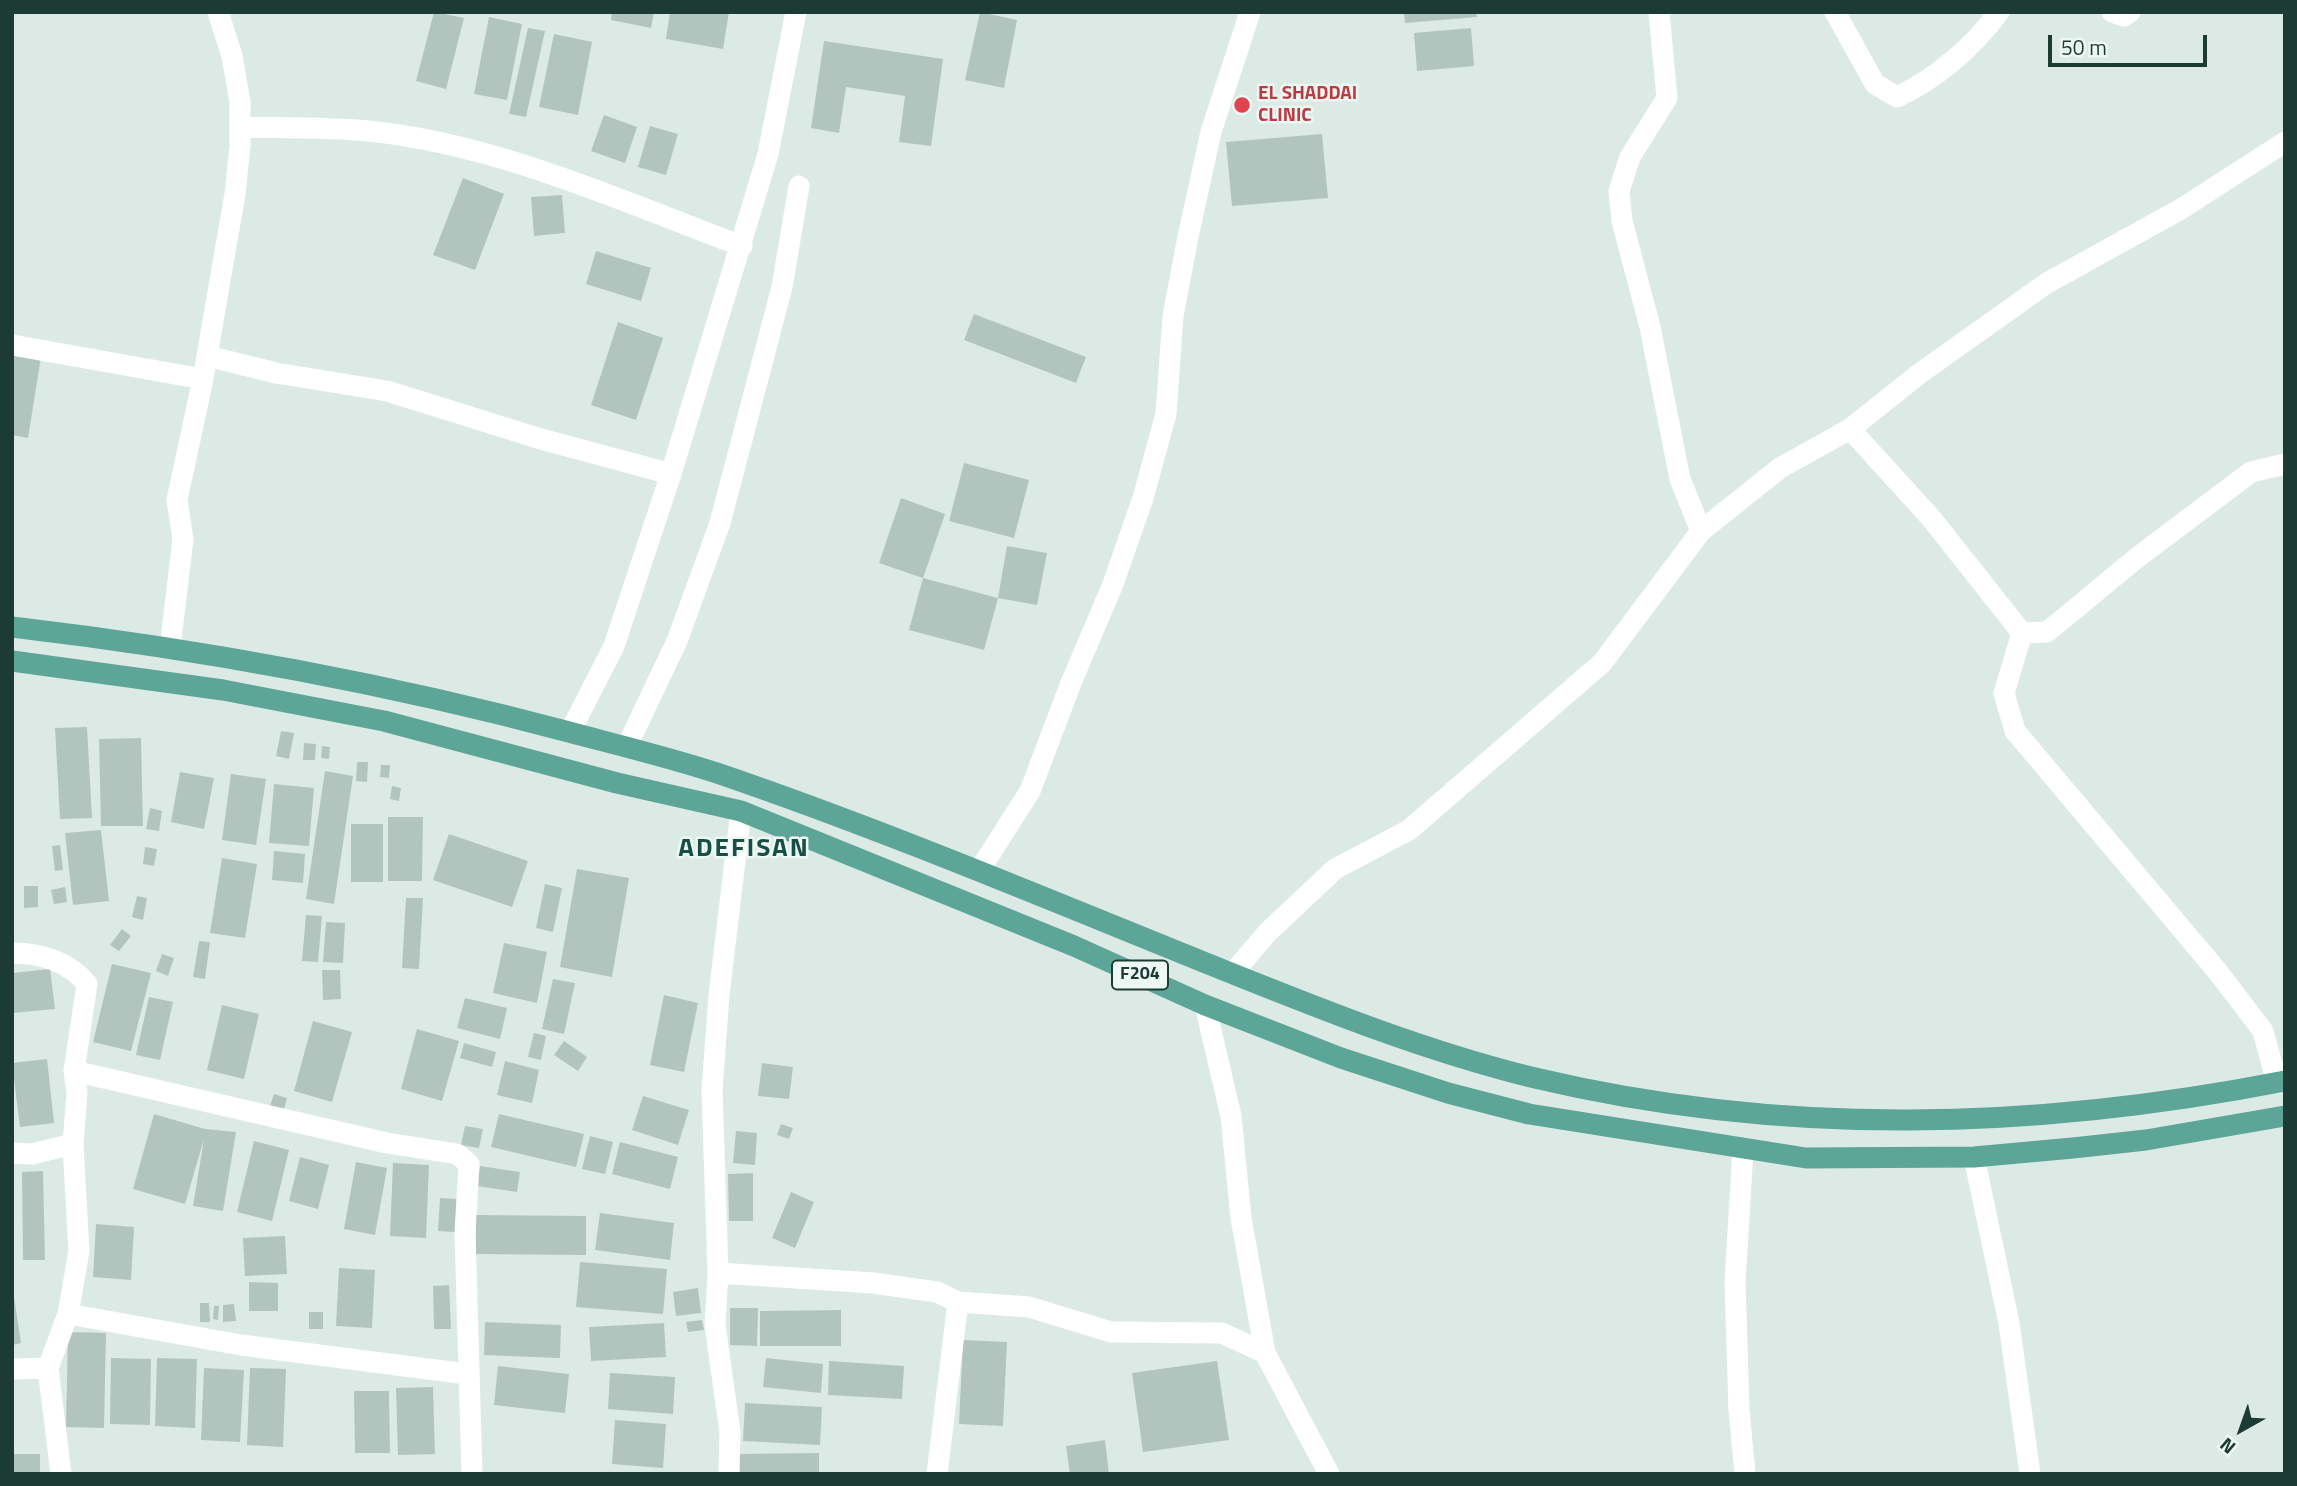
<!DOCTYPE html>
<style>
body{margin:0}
#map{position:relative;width:2297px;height:1486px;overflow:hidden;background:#dceae5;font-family:"Titillium Web",sans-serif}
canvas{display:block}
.frame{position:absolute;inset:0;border:14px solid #1d3b35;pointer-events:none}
.north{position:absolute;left:2206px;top:1395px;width:70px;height:70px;-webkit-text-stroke:5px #edf7f3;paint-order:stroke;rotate:220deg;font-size:19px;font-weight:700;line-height:28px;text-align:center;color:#1d3b35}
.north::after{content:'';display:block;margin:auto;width:24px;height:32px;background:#1d3b35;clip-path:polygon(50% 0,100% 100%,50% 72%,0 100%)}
.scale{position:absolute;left:2048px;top:35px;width:159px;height:32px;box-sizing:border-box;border:4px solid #1d3b35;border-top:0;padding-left:9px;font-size:21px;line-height:24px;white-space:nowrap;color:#1d3b35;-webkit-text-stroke:5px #edf7f3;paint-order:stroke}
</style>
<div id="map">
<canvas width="2297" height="1486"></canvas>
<div class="frame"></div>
<div class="north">N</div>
<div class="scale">50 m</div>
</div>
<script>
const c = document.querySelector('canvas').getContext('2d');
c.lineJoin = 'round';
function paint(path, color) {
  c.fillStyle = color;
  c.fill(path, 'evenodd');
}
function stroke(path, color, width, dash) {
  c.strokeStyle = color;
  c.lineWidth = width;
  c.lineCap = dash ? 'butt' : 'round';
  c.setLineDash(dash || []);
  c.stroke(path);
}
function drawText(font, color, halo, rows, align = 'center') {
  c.font = font + ' "Titillium Web",sans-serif';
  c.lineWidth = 5;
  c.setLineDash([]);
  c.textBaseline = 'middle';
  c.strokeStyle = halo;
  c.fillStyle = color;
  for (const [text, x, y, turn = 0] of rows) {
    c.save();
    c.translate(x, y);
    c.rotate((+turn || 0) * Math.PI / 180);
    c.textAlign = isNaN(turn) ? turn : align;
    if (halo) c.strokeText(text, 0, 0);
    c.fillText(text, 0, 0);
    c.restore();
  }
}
paint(new Path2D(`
 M 434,12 L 464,18 L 446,89 L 416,81 Z
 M 612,12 L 654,12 L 651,28 L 611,20 Z
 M 670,12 L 729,12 L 723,49 L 666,39 Z
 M 980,12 L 1017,20 L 1004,88 L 965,80 Z
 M 1404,12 L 1476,12 L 1477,17 L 1405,23 Z
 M 489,17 L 522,24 L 507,100 L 474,94 Z
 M 528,28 L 545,31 L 526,117 L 509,114 Z
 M 1471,28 L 1474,66 L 1417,71 L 1414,33 Z
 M 554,34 L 592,42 L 578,115 L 539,107 Z
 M 824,41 L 943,59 L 931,146 L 899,142 L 905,96 L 846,87 L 839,133 L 811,128 Z
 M 604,115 L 637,127 L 625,163 L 591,151 Z
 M 650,126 L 678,134 L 666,175 L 638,167 Z
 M 1322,134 L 1328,198 L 1232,206 L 1226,142 Z
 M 463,178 L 504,194 L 475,270 L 433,255 Z
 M 562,195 L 565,233 L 534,236 L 531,197 Z
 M 596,251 L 651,268 L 641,301 L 586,284 Z
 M 974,314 L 1086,357 L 1076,383 L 964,340 Z
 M 618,322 L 663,338 L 636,420 L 591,405 Z
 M 12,353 L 41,357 L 28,438 L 12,435 Z
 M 964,463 L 1029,480 L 1014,538 L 949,521 Z
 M 901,498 L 945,514 L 923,578 L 998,598 L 984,650 L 909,630 L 923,578 L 879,563 Z
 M 1007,546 L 1047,553 L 1037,605 L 998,598 Z
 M 87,727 L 92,818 L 60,819 L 55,728 Z
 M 281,731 L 294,733 L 289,759 L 276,756 Z
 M 141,738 L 143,826 L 101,826 L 99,739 Z
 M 304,743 L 316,744 L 315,760 L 303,760 Z
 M 322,746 L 330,747 L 329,759 L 321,758 Z
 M 357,762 L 368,762 L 367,782 L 356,781 Z
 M 381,765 L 390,765 L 389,778 L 380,777 Z
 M 325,771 L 353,776 L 334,904 L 306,899 Z
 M 180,772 L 214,778 L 204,829 L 171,822 Z
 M 231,774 L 266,779 L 256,845 L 222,840 Z
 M 274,784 L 314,788 L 309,846 L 269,843 Z
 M 392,786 L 401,788 L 399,801 L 390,799 Z
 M 150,808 L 162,811 L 159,831 L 146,829 Z
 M 388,817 L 423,817 L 422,881 L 388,881 Z
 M 351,824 L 383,824 L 383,882 L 351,882 Z
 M 101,830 L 109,901 L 73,905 L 65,833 Z
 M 449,834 L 528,861 L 512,907 L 433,880 Z
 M 60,845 L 63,870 L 55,871 L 52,846 Z
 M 145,847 L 157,849 L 154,866 L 143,864 Z
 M 274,851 L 305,854 L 303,883 L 272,880 Z
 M 222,858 L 257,864 L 245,938 L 210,933 Z
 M 577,869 L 629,878 L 612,977 L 560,967 Z
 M 545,884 L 562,888 L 553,932 L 536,928 Z
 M 24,886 L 38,886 L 38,907 L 24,908 Z
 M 65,887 L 67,902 L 54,904 L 51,890 Z
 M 137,896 L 147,898 L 143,920 L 132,917 Z
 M 406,898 L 423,898 L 419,969 L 402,968 Z
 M 306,915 L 322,916 L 318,962 L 302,961 Z
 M 326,922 L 345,923 L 343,963 L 323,962 Z
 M 122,929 L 131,936 L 119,951 L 110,945 Z
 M 199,941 L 210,942 L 205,979 L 193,977 Z
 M 504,943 L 547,952 L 537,1003 L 493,993 Z
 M 162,954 L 174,958 L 168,976 L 156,971 Z
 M 112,964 L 151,973 L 131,1051 L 93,1042 Z
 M 50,969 L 55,1009 L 12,1013 L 12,973 Z
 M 322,970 L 340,970 L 341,999 L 323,1000 Z
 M 553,979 L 575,983 L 564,1034 L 542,1029 Z
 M 664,995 L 698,1003 L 684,1072 L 650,1065 Z
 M 149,997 L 173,1002 L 160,1060 L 136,1055 Z
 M 465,998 L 507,1008 L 500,1039 L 457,1028 Z
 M 222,1005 L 259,1014 L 244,1079 L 207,1070 Z
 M 313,1021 L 352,1032 L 332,1102 L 294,1091 Z
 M 417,1029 L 459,1041 L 442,1101 L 401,1089 Z
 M 534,1033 L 546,1036 L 541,1060 L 528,1057 Z
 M 564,1041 L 587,1057 L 578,1071 L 554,1055 Z
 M 464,1043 L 496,1052 L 492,1067 L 460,1058 Z
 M 47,1059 L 54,1123 L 20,1127 L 12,1063 Z
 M 505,1061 L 539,1070 L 532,1103 L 497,1095 Z
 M 762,1063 L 793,1067 L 789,1099 L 758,1096 Z
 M 274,1094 L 287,1098 L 284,1110 L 270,1106 Z
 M 643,1096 L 689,1110 L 678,1145 L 632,1130 Z
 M 154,1114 L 205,1129 L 236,1132 L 223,1211 L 193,1206 L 204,1139 L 185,1204 L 133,1189 Z
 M 499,1114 L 584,1134 L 576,1167 L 491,1147 Z
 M 781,1124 L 793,1128 L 789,1139 L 777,1135 Z
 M 465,1126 L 483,1129 L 479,1148 L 461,1145 Z
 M 736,1131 L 757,1133 L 755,1165 L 733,1163 Z
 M 590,1136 L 613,1142 L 605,1174 L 582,1169 Z
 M 254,1141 L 289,1150 L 272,1221 L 237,1212 Z
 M 620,1142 L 678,1157 L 670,1189 L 612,1174 Z
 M 300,1157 L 329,1165 L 318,1209 L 289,1201 Z
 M 356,1162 L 387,1168 L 375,1235 L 344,1229 Z
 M 393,1163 L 429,1165 L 426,1238 L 390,1236 Z
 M 480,1166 L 520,1172 L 517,1192 L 477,1186 Z
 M 43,1171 L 45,1260 L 23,1260 L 22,1172 Z
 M 753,1173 L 753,1221 L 729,1221 L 728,1174 Z
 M 791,1192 L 814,1202 L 795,1248 L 772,1238 Z
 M 440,1198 L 457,1199 L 455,1232 L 438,1231 Z
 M 600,1213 L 674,1223 L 670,1260 L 595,1250 Z
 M 476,1215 L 586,1216 L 586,1255 L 476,1254 Z
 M 96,1224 L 134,1227 L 131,1280 L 93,1277 Z
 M 285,1236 L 287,1274 L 245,1276 L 243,1238 Z
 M 580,1262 L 667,1269 L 663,1314 L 576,1307 Z
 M 339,1268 L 375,1270 L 372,1328 L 336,1326 Z
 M 249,1282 L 278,1283 L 278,1311 L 249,1311 Z
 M 12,1283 L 21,1343 L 12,1345 Z
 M 449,1285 L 451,1329 L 434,1329 L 433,1286 Z
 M 698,1288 L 701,1313 L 676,1316 L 673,1292 Z
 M 200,1303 L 209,1303 L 210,1322 L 200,1322 Z
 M 234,1304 L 236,1321 L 223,1322 L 223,1305 Z
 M 214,1306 L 219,1306 L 218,1320 L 213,1319 Z
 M 730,1308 L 758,1308 L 757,1346 L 730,1345 Z
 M 841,1310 L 841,1346 L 760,1346 L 760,1311 Z
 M 309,1312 L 323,1312 L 323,1329 L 309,1329 Z
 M 702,1320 L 704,1330 L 688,1332 L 686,1322 Z
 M 485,1322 L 561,1325 L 560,1358 L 484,1355 Z
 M 664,1323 L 666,1357 L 591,1361 L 589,1327 Z
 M 68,1332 L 106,1333 L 104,1428 L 66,1427 Z
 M 963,1340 L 1007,1342 L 1003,1426 L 959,1424 Z
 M 111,1358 L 151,1359 L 150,1425 L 110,1424 Z
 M 157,1358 L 197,1359 L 195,1428 L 155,1426 Z
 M 766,1358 L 823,1364 L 821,1393 L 763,1387 Z
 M 829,1361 L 904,1366 L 902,1399 L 828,1395 Z
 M 1217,1361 L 1229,1440 L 1143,1452 L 1132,1373 Z
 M 498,1366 L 569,1374 L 565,1413 L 494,1405 Z
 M 204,1368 L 244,1370 L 240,1442 L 201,1440 Z
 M 250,1368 L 286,1369 L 283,1447 L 247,1445 Z
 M 610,1373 L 675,1377 L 673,1414 L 608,1409 Z
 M 433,1387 L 435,1454 L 398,1455 L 396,1388 Z
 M 354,1391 L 389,1391 L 390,1453 L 355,1453 Z
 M 745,1403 L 822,1407 L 820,1445 L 743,1441 Z
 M 615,1420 L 666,1424 L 663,1468 L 612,1464 Z
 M 1105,1440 L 1109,1474 L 1070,1474 L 1066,1446 Z
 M 819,1453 L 819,1474 L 739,1474 L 739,1454 Z
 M 12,1454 L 40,1454 L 40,1474 L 12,1474 Z`), '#b1c5be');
stroke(new Path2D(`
 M 1659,12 L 1667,98 L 1630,157 L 1619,191 L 1622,221 L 1650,327 L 1680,479 L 1701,531
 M 1835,12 L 1875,84 L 1897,97 C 1936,79 1973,47 1999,12
 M 2112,12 L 2124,16 L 2130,12
 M 240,127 C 282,128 326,127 368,131 C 498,144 621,201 742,246
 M 12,345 L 203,379
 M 207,356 L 276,373 L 387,391 L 541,439 L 671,474
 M 1850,429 L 1931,518 L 2022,633
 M 2022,633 L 2004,693 L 2015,731 L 2218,972 L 2263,1031 L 2277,1083
 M 2022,633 L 2047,632 L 2138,557 L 2251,472 L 2285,464
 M 170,648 L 183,539 L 177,500 L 203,379 L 235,194 L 240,146 L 240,102 L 232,56 L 218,12
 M 570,732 L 614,646 L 671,474 L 768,154 L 796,12
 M 627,746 L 677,641 L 720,523 L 782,287 L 799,186
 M 979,871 L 1030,791 L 1071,683 L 1113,584 L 1143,498 L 1166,414 L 1173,316 L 1188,237 L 1211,132 L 1250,12
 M 12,953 C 42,953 68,961 87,984 L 74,1071 L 77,1093 L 73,1144 L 79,1251 L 68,1314 L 48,1368 L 61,1474
 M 1232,974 L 1268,932 L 1335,869 L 1409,830 L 1602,663 L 1701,531 L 1780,468 L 1850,429 L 1919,374 L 2047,283 L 2181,209 L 2285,142
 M 1205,1005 L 1231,1116 L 1241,1218 L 1265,1353 L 1329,1474
 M 74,1071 L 387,1143 L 457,1154 L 469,1164 L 465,1233 L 472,1474
 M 1743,1150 L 1735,1282 L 1739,1410 L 1745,1474
 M 12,1153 L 32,1154 L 73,1144
 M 1974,1157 L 2009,1323 L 2030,1474
 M 718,1273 L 873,1283 L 937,1292 L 958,1302 L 1029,1307 L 1111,1332 L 1222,1333 L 1265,1353
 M 68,1314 L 241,1345 L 467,1374
 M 12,1369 L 48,1368
 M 729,1474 L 730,1432 L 715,1325 L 718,1273 L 712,1090 L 719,995 L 741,811
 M 937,1474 L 958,1302`), '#fff', 21);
stroke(new Path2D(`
 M 12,627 C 200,649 386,683 569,732 C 618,745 668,757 717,773 C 881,829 1040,896 1201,961 C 1311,1005 1420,1050 1535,1078 C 1785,1137 2034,1130 2285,1081
 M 12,661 L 223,690 L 384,721 L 617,783 L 741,811 L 1074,946 L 1205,1005 L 1341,1058 L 1448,1093 L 1529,1114 L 1806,1158 L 1974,1157 L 2073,1148 L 2146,1140 L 2285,1116`), '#5ca597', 21);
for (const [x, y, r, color] of [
 [1242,105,9,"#e0444e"]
]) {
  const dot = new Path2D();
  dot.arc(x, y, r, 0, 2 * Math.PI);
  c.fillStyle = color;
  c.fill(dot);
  stroke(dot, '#edf7f3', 2.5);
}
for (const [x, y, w] of [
 [1140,975,56]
]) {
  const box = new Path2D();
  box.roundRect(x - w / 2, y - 14.5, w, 29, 5);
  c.fillStyle = '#edf7f3';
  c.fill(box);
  stroke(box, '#1d3b35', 2);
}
drawText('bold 18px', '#1d3b35', null, [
 ["F204",1140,975]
]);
drawText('bold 19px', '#be3a42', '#edf7f3', [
 ["EL SHADDAI",1258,94],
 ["CLINIC",1258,116]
], 'left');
c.letterSpacing = '2px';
drawText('bold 26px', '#174e45', '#edf7f3', [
 ["ADEFISAN",744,850]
]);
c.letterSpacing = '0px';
</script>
